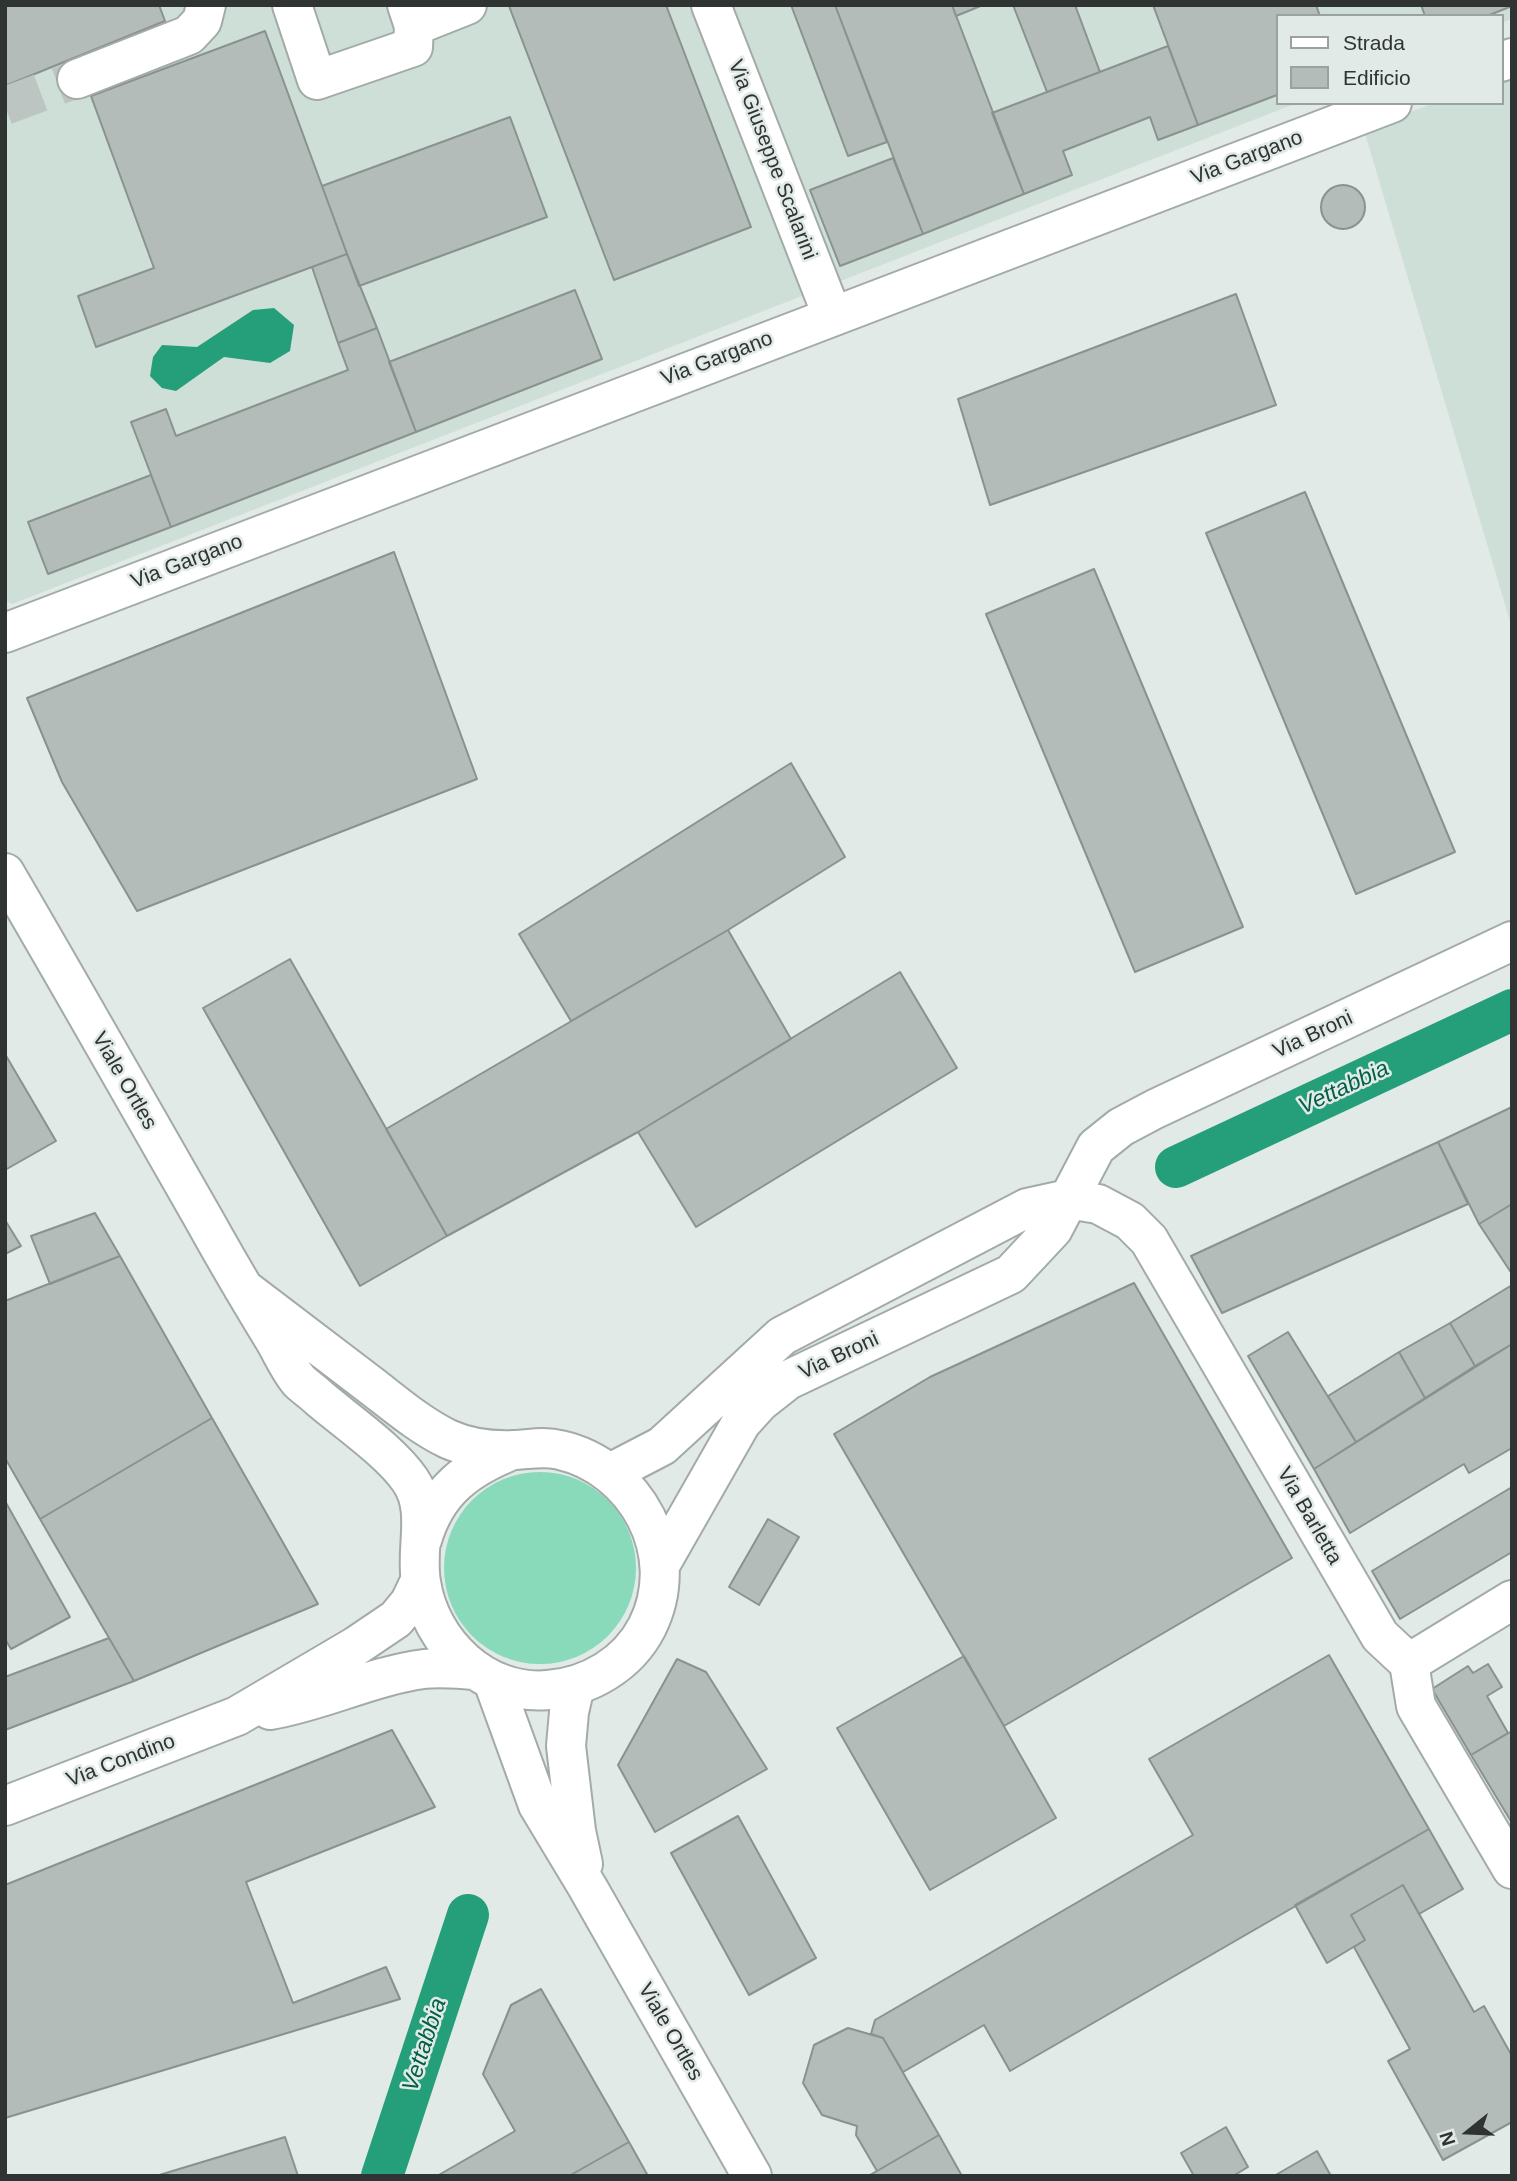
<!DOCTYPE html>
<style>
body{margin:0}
#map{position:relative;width:1517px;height:2181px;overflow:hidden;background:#e1eae6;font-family:Helvetica,sans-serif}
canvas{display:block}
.frame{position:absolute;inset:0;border:7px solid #2f3331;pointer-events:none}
.legend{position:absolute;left:1276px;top:14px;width:228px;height:91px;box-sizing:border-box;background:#e1eae6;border:2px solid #9aa19e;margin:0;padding:9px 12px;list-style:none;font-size:21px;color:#2f3331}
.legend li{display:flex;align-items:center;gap:14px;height:35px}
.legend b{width:35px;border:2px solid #9aa19e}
.north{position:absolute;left:1433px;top:2097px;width:70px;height:70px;-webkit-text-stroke:5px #e1eae6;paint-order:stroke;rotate:252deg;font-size:19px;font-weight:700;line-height:28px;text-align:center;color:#2f3331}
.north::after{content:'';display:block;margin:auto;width:24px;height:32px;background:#2f3331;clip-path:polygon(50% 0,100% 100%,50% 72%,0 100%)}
</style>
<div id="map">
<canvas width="1517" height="2181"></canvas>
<div class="frame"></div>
<ul class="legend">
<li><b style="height:9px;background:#fff"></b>Strada</li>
<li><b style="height:19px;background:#b4bcb9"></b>Edificio</li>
</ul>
<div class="north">N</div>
</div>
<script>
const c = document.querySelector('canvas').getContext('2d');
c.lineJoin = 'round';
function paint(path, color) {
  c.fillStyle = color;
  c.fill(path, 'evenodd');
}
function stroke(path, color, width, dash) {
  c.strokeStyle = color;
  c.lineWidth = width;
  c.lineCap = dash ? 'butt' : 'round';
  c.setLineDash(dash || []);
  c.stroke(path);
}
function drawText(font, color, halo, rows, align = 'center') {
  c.font = font + ' Helvetica,sans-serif';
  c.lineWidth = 5;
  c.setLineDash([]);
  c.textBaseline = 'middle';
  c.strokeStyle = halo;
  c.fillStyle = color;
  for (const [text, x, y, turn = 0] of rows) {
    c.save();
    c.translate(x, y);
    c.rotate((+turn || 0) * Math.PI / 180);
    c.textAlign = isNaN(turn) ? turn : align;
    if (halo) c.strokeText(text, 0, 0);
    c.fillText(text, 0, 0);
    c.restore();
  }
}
paint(new Path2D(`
 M 5,5 L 1512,5 L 1512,19 L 1501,23 L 1501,16 L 1277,16 L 1277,103 L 1297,103 L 12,604 L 5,600 Z
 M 1512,73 L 1512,628 L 1364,130 L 1434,103 L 1501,103 L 1501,77 Z`), '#cedfd7');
paint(new Path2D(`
 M444 1568a96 96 0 1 1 192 0a96 96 0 1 1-192 0Z`), '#88daba');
paint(new Path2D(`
 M 274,308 L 294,325 L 290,351 L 270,363 L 224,357 L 176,391 L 162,388 L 150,376 L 153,357 L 162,345 L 197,347 L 253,310 Z`), '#259f7a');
stroke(new Path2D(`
 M 1176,1167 L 1512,1010
 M 382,2176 L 468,1915`), '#259f7a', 42);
const building = new Path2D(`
 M 5,5 L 159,5 L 165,21 L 5,86 Z
 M 512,5 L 666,5 L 751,227 L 614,280 L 509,6 Z
 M 791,5 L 835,5 L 887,142 L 848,156 Z
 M 835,5 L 952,5 L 1024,194 L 923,234 Z
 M 952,5 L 983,5 L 956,16 Z
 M 1013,5 L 1075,5 L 1100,72 L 1047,92 Z
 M 1153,5 L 1316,5 L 1320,16 L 1277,16 L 1277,95 L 1198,125 Z
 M 1421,5 L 1512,5 L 1512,6 L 1487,16 L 1425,16 Z
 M 265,31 L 347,254 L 96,347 L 78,296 L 154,268 L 91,96 Z
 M 1168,46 L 1198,125 L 1158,140 L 1150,117 L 1063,151 L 1072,175 L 1024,194 L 992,113 Z
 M 510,117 L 547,217 L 359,286 L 322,186 Z
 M 893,158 L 923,234 L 840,266 L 810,190 Z
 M1321 207a22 22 0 1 1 44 0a22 22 0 1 1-44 0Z
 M 347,254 L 377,328 L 338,343 L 312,267 Z
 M 575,290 L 602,359 L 416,432 L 389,362 Z
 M 1236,294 L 1276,405 L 990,505 L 958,399 Z
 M 377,328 L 416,432 L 171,527 L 131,422 L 166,409 L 176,436 L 348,370 L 338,343 Z
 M 151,475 L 171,527 L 48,574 L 28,522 Z
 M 1305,492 L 1455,852 L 1356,894 L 1206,533 Z
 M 394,552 L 477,779 L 137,911 L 62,782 L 27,698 Z
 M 1094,569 L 1243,927 L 1135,972 L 986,614 Z
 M 791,763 L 845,857 L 728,930 L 571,1021 L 519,934 Z
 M 728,930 L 791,1039 L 638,1132 L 447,1236 L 386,1129 Z
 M 290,959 L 447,1236 L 360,1286 L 203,1008 Z
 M 900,972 L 957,1068 L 696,1227 L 638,1132 Z
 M 5,1054 L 56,1141 L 5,1170 Z
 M 1512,1107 L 1512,1204 L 1479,1224 L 1438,1142 Z
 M 1438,1142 L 1468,1204 L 1222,1313 L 1191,1256 Z
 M 1512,1204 L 1512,1274 L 1479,1224 Z
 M 95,1213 L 120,1256 L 50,1284 L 31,1236 Z
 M 5,1220 L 21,1246 L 5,1254 Z
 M 120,1256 L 212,1418 L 40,1519 L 5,1458 L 5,1301 Z
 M 1134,1283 L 1292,1558 L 1004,1726 L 834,1434 L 930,1377 Z
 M 1512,1285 L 1512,1344 L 1475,1366 L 1450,1323 Z
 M 1450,1323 L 1475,1366 L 1425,1398 L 1399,1352 Z
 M 1288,1332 L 1356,1442 L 1314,1469 L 1248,1356 Z
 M 1512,1344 L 1512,1448 L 1469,1473 L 1464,1464 L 1350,1533 L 1314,1469 Z
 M 1399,1352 L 1425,1398 L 1356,1442 L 1328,1396 Z
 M 212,1418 L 318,1604 L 134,1681 L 40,1519 Z
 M 1512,1487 L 1512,1552 L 1400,1619 L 1372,1571 Z
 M 5,1501 L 70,1617 L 11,1649 L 5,1639 Z
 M 768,1519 L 799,1537 L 759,1605 L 729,1587 Z
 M 109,1638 L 134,1681 L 5,1730 L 5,1677 Z
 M 1329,1655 L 1429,1829 L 1010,2071 L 984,2025 L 903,2072 L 883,2038 L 871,2034 L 875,2020 L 1193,1835 L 1149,1759 Z
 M 964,1656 L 1056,1818 L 930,1890 L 837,1728 Z
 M 677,1659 L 706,1672 L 767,1769 L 655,1832 L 618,1765 Z
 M 1488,1664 L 1502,1687 L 1487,1696 L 1508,1733 L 1471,1755 L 1432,1689 L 1468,1666 L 1473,1673 Z
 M 392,1730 L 435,1807 L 246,1882 L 293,2003 L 386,1967 L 400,1999 L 5,2118 L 5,1885 Z
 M 1512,1731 L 1512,1823 L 1471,1755 Z
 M 738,1816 L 816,1958 L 749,1995 L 671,1853 Z
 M 1429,1829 L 1463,1889 L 1419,1914 L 1403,1885 L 1351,1915 L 1365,1940 L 1327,1963 L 1295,1905 Z
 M 1403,1885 L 1474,2012 L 1484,2006 L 1512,2056 L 1512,2122 L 1443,2160 L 1388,2061 L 1410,2049 L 1354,1947 L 1365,1940 L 1351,1915 Z
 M 541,1989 L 629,2142 L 569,2176 L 437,2176 L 515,2131 L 483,2074 L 511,2005 Z
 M 848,2028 L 883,2038 L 939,2135 L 877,2171 L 856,2135 L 857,2126 L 822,2115 L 803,2083 L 814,2045 Z
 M 1226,2127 L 1248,2167 L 1233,2176 L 1194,2176 L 1181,2153 Z
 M 939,2135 L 962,2176 L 868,2176 L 877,2171 Z
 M 285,2137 L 298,2176 L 156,2176 Z
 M 629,2142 L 648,2176 L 569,2176 Z
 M 1317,2151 L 1331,2176 L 1274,2176 Z`);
paint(building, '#b4bcb9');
stroke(building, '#89928e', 2);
stroke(new Path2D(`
 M 5,106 L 77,79`), '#bdc5c2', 38, [38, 19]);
const minor = new Path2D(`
 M 292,5 L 317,80 L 413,47 L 414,26 L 407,5
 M 711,5 L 832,315
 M 414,26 L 467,5
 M 1501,62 L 1512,58
 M 77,79 L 189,35 L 202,21 L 206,5
 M 5,633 L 1392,103
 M 5,873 C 73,989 139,1106 206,1223 C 227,1261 249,1298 272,1336 C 281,1350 288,1368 299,1381 C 305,1387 313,1392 319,1398 C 346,1421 391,1452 410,1480 C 431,1510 415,1548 421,1582 C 430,1643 485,1696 548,1690 C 589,1687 628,1664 647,1627 C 684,1554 636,1467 560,1450 C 545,1446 531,1449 516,1450 C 494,1451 468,1448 448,1439 C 419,1425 394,1403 369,1384 C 327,1352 285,1320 243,1288
 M 610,1473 L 662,1446 L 782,1336 L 1027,1208 L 1068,1199 L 1098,1204 L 1130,1221 L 1149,1240 L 1380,1636 L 1409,1663 L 1416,1706 L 1512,1869
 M 422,1540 C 436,1491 467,1468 513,1450
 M 660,1565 L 741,1423 L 760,1402 L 788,1380 L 1011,1274 L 1053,1229 L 1096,1147 L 1121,1127 L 1155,1109 L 1512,941
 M 1409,1663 L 1512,1600
 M 493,1681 L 538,1805 L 588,1888 L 752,2176
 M 575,1686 L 569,1712 L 566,1746 L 576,1831 L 583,1864
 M 270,1710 C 323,1701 371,1676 424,1669 C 440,1667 458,1669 474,1670
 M 5,1806 L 237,1716 L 356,1646 L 396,1619 L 410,1602 L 420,1581`);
stroke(minor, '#a3aba8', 42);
stroke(minor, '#fff', 38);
drawText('21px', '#2f3331', '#e1eae6', [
 ["Via Gargano",1247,158,-21],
 ["Via Giuseppe Scalarini",772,160,69],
 ["Via Gargano",717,359,-21],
 ["Via Gargano",187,562,-21],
 ["Via Broni",1313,1035,-25],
 ["Viale Ortles",124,1081,60],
 ["Via Broni",839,1356,-25],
 ["Via Barletta",1309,1516,60],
 ["Via Condino",121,1761,-21],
 ["Viale Ortles",670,2032,60]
]);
drawText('italic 23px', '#005f46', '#e1eae6', [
 ["Vettabbia",1344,1088,-25],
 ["Vettabbia",425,2045,-72]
]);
</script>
